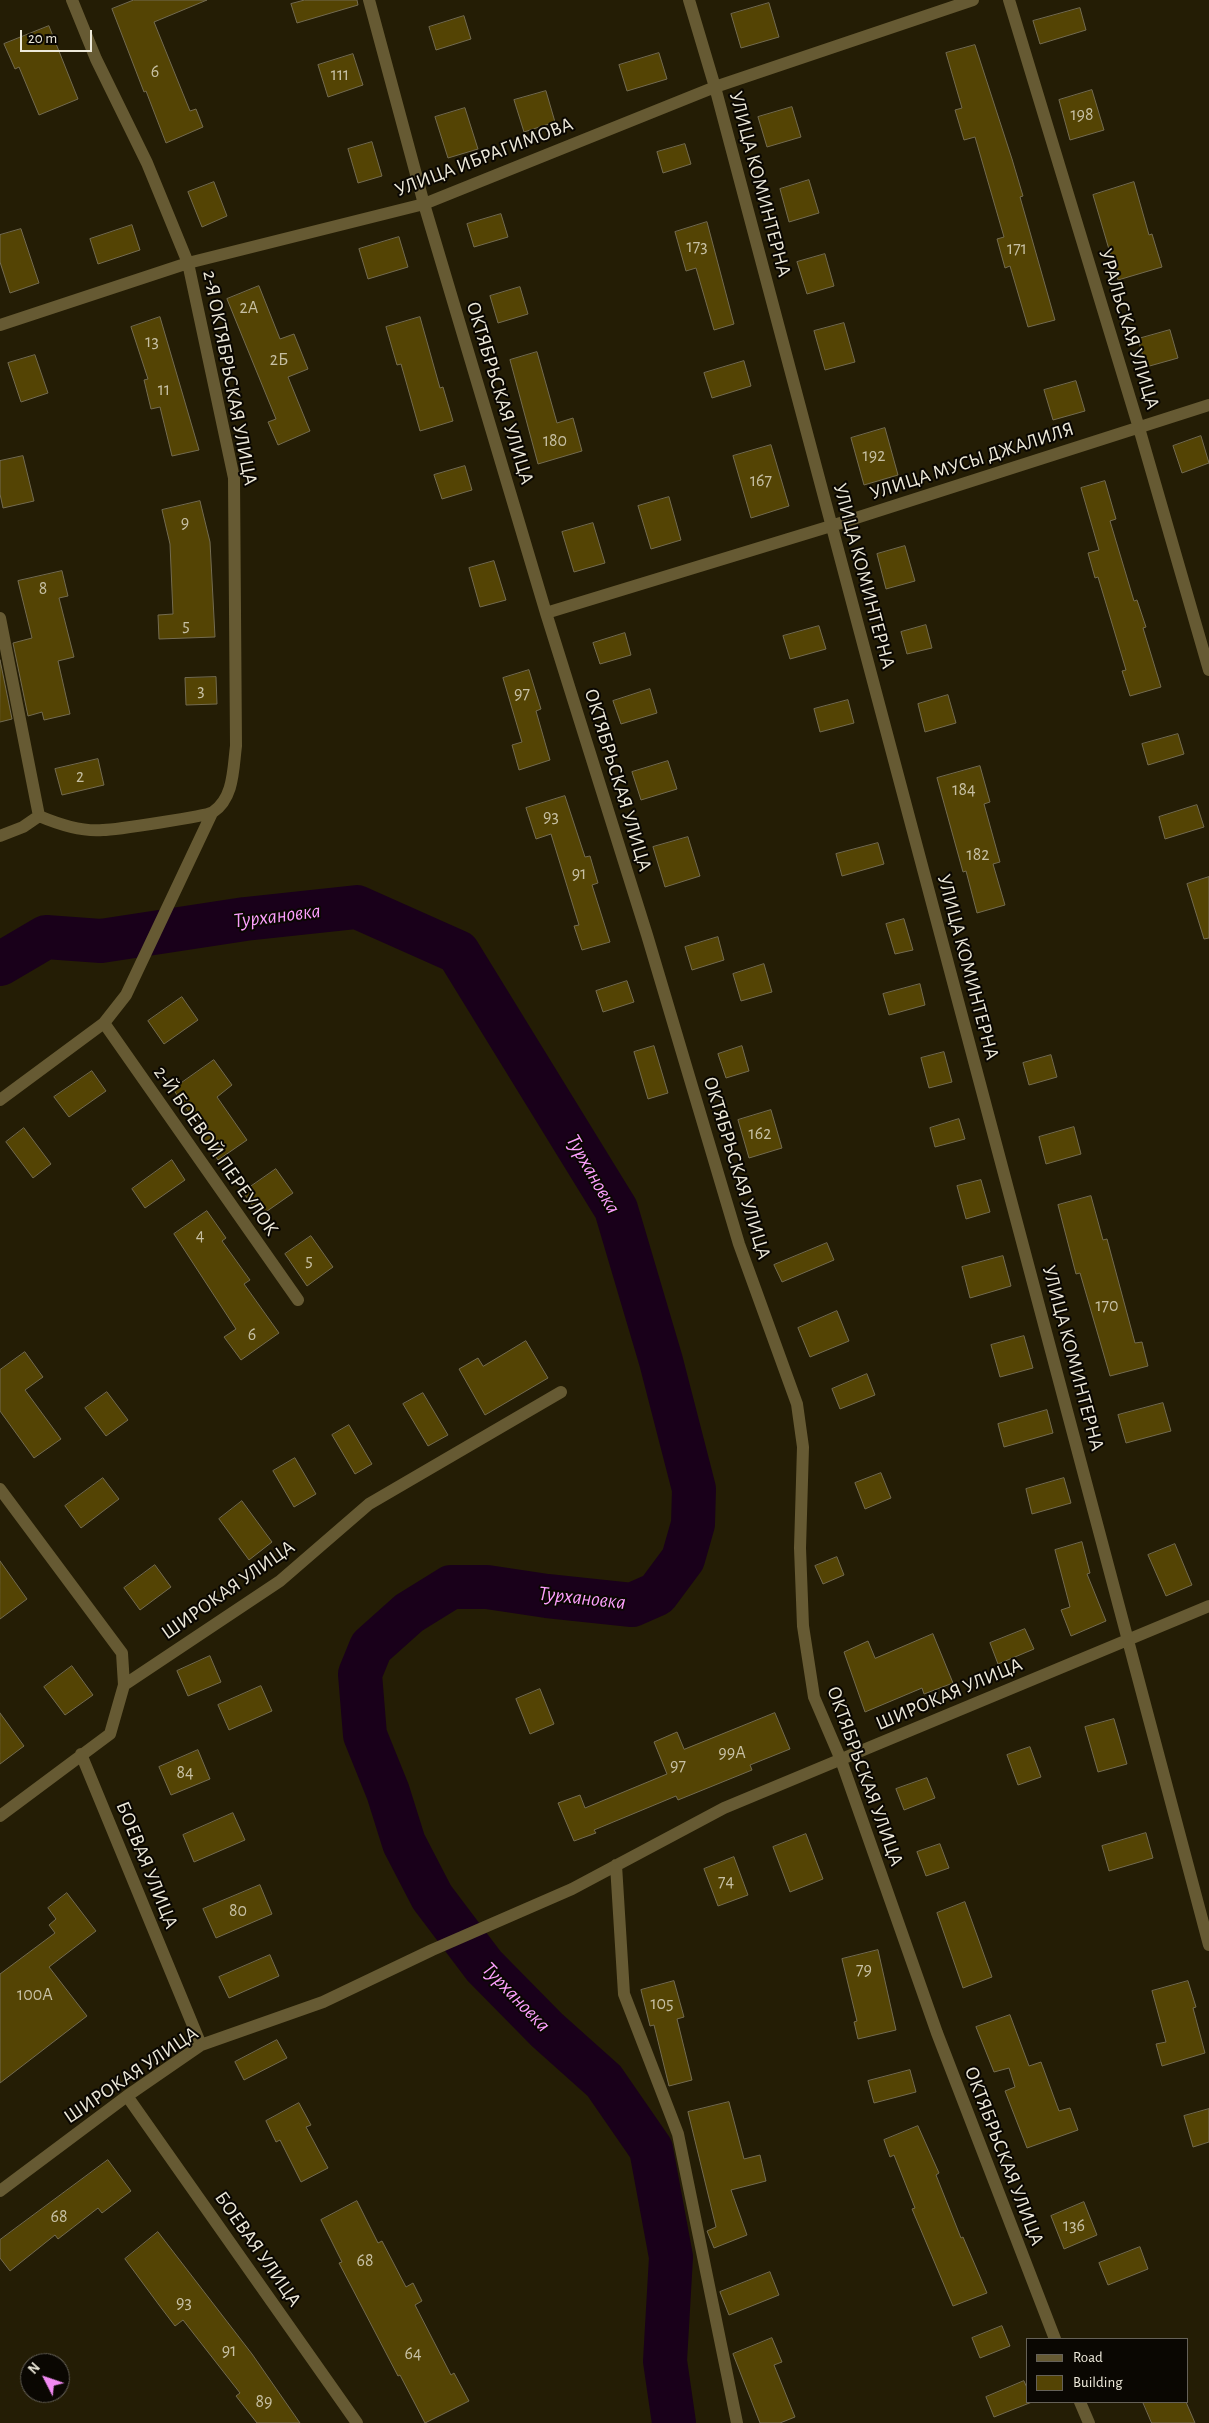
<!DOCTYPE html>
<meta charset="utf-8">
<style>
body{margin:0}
#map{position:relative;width:1209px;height:2423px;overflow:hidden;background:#241d05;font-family:"Alegreya Sans",sans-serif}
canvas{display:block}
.legend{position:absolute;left:1026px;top:2338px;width:162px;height:65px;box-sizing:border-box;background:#0a0702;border:1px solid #656158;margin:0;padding:6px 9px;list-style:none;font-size:15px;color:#ede9da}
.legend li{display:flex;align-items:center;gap:10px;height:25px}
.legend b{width:25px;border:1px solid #656158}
.north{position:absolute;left:20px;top:2353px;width:50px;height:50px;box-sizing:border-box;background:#0a0702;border:1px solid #656158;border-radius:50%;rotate:311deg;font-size:14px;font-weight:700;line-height:20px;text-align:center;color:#ede9da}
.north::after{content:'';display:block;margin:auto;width:18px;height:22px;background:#f28af3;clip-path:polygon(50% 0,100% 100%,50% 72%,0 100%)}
.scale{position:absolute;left:20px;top:30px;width:72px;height:22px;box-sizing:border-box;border:2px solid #ede9da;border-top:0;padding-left:6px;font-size:15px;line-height:18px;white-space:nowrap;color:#ede9da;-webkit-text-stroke:4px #0a0702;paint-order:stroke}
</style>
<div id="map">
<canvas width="1209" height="2423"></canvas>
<ul class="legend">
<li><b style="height:6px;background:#665a33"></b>Road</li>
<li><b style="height:14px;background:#544404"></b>Building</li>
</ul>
<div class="north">N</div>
<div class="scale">20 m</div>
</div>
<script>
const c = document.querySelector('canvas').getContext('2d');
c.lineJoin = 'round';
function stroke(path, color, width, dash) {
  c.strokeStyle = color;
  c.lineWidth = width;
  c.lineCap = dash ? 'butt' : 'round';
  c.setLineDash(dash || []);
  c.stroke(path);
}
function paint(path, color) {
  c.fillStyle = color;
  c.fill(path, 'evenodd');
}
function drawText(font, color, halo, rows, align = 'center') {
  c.font = font + ' "Alegreya Sans",sans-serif';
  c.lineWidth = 4;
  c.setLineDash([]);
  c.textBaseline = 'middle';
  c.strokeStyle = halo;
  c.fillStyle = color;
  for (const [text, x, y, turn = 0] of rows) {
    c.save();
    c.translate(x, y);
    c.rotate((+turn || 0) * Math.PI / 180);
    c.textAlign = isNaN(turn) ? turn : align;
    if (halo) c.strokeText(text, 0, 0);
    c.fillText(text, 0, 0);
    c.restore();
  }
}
stroke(new Path2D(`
 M 0,964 L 46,937 L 101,941 L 245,919 L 357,907 L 458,952 L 616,1209 L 661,1361 L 694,1489 L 693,1524 L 683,1559 L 657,1594 L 632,1605 L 547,1596 L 487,1587 L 451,1587 L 409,1613 L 371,1647 L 360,1674 L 365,1735 L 388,1792 L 404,1843 L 432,1897 L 484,1966 L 547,2030 L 604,2081 L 651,2149 L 671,2257 L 665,2361 L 674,2423`), '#19001a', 44);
const building = new Path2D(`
 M 134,0 L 207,0 L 154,22 L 190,111 L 196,109 L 203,127 L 166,143 L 146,91 L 144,92 L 112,9 Z
 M 305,0 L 357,0 L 358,5 L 297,23 L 291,4 Z
 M 769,3 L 779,37 L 741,48 L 731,14 Z
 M 1080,8 L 1086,30 L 1040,44 L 1033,21 Z
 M 464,16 L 471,39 L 436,50 L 429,27 Z
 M 49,26 L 78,99 L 39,115 L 19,67 L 15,69 L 4,44 Z
 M 975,45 L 1012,159 L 1023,196 L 1020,197 L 1055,320 L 1028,327 L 1010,266 L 1005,268 L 997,239 L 1004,237 L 975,137 L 964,140 L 955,110 L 962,108 L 946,53 Z
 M 659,53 L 667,79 L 627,91 L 619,65 Z
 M 353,54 L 363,85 L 328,97 L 318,65 Z
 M 1092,90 L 1104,130 L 1070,140 L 1059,100 Z
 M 546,91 L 555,122 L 524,132 L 514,100 Z
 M 792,107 L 801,137 L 767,147 L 758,117 Z
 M 465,108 L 478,149 L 448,158 L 435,117 Z
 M 372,142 L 382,176 L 358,183 L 348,149 Z
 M 685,144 L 691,164 L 663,173 L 657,152 Z
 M 809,180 L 819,213 L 789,222 L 780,189 Z
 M 214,182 L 227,216 L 202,227 L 188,192 Z
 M 1134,182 L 1149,235 L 1152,234 L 1162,267 L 1118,280 L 1093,195 Z
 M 501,214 L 508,237 L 474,247 L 467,224 Z
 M 707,222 L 734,324 L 714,330 L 696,268 L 686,271 L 675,232 Z
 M 132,225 L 140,250 L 98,264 L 90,239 Z
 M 21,229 L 39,283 L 10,293 L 0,262 L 0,235 Z
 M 399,237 L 408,267 L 368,279 L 359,249 Z
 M 825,254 L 834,286 L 807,294 L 797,262 Z
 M 259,286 L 280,339 L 294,334 L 308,369 L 288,377 L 310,431 L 278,445 L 268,422 L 276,419 L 227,299 Z
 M 520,287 L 528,314 L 498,323 L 490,296 Z
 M 160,317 L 199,450 L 172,456 L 160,407 L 151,409 L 144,380 L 148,379 L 131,327 Z
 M 420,317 L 440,388 L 443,387 L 453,421 L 420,431 L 401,364 L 397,365 L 386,327 Z
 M 844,323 L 855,362 L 825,370 L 814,331 Z
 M 1170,330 L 1178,358 L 1146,367 L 1138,339 Z
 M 537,352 L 557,423 L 573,418 L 582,451 L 538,464 L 510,360 Z
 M 35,355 L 48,393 L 21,402 L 8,363 Z
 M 744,361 L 751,386 L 712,398 L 704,373 Z
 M 1076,381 L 1085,411 L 1053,420 L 1044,390 Z
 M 885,428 L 898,475 L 864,485 L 851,438 Z
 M 1201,436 L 1209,463 L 1182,473 L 1173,446 Z
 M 771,445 L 789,506 L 751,518 L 733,456 Z
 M 23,456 L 34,501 L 3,508 L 0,494 L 0,461 Z
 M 465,466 L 472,490 L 442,499 L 434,475 Z
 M 1105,481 L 1116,519 L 1110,521 L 1134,601 L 1137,600 L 1146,627 L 1143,628 L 1161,687 L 1130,696 L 1122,671 L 1126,670 L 1098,577 L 1095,578 L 1088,553 L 1099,550 L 1081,488 Z
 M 669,497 L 681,540 L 651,549 L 638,506 Z
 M 200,501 L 210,542 L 215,637 L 159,639 L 158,615 L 173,614 L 170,544 L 162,510 Z
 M 593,523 L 605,563 L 574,572 L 562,532 Z
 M 905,546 L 915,581 L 886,589 L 877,554 Z
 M 494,561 L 506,600 L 480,607 L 469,568 Z
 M 62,571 L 68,596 L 59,598 L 74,657 L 58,661 L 70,714 L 44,720 L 42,712 L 28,716 L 13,643 L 32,638 L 18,581 Z
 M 926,625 L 932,648 L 907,654 L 901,632 Z
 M 819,626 L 826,649 L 790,659 L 783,636 Z
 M 625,633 L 631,655 L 600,664 L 593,643 Z
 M 0,660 L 12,719 L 0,722 Z
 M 529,670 L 541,709 L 536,711 L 550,760 L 519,770 L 512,745 L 522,742 L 503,678 Z
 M 216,677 L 217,704 L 186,705 L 185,678 Z
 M 650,689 L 657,713 L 621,724 L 613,701 Z
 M 948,695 L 956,723 L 925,732 L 918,704 Z
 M 848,700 L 854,723 L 820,732 L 814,709 Z
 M 1178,734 L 1184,754 L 1148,765 L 1142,744 Z
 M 98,759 L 104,785 L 62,795 L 55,769 Z
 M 668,761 L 677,789 L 641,800 L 632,772 Z
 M 980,766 L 990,802 L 984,804 L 1000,862 L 993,864 L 1005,905 L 977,913 L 966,871 L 963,872 L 937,778 Z
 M 565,796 L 585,857 L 590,856 L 598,883 L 592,885 L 610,942 L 582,950 L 574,926 L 579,925 L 551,834 L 536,839 L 526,808 Z
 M 1197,805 L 1204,827 L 1165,839 L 1159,817 Z
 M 688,837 L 700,876 L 665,887 L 653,847 Z
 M 878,843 L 884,864 L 842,876 L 836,854 Z
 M 1209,877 L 1209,938 L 1204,939 L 1187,884 Z
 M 904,919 L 913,950 L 895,954 L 886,924 Z
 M 718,937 L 724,960 L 692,970 L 685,947 Z
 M 764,964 L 772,992 L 741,1001 L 733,974 Z
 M 627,981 L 634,1002 L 603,1012 L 596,991 Z
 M 920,984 L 925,1005 L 889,1015 L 883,994 Z
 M 182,997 L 198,1020 L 164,1044 L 148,1021 Z
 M 654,1046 L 668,1093 L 648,1099 L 634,1052 Z
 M 742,1046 L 749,1071 L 726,1078 L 718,1054 Z
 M 944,1052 L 952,1082 L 929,1088 L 921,1058 Z
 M 1051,1055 L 1057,1077 L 1029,1085 L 1023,1063 Z
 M 214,1060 L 232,1085 L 217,1097 L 247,1140 L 218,1160 L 203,1138 L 206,1137 L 173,1089 Z
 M 92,1071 L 106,1091 L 69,1117 L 54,1097 Z
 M 771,1110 L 782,1148 L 749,1158 L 738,1120 Z
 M 959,1119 L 965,1139 L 935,1147 L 930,1128 Z
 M 1074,1127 L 1081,1154 L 1046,1164 L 1039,1137 Z
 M 24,1128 L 51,1164 L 33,1178 L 6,1142 Z
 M 172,1160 L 185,1180 L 145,1208 L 132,1189 Z
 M 276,1169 L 293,1193 L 260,1216 L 243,1192 Z
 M 981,1180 L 990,1212 L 966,1219 L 957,1186 Z
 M 1091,1196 L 1103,1240 L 1107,1239 L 1135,1343 L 1142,1342 L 1148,1366 L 1110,1376 L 1080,1273 L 1076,1274 L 1058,1205 Z
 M 207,1211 L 226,1238 L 222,1241 L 250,1280 L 244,1284 L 279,1333 L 241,1360 L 224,1337 L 236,1329 L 174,1234 Z
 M 311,1236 L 333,1267 L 307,1286 L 285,1254 Z
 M 827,1243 L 834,1260 L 782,1282 L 774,1265 Z
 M 1003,1256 L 1011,1286 L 970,1298 L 962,1267 Z
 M 837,1311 L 849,1341 L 810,1357 L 798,1328 Z
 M 1024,1336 L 1033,1368 L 1000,1377 L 991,1345 Z
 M 526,1341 L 548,1378 L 485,1415 L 459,1369 L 478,1358 L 483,1366 Z
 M 25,1352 L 43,1377 L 25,1390 L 61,1439 L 34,1458 L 0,1411 L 0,1370 Z
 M 867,1374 L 875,1395 L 840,1409 L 832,1389 Z
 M 107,1392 L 128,1420 L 106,1436 L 85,1408 Z
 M 423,1393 L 448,1435 L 428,1446 L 403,1404 Z
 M 1163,1403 L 1171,1431 L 1126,1443 L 1118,1415 Z
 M 1047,1410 L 1053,1433 L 1004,1447 L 998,1424 Z
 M 349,1425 L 372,1464 L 355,1474 L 332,1435 Z
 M 295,1458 L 316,1494 L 294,1507 L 273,1471 Z
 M 881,1473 L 891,1498 L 865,1509 L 855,1483 Z
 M 103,1478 L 119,1499 L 81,1528 L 65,1506 Z
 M 1064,1478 L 1071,1503 L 1032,1514 L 1026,1489 Z
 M 242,1501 L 272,1542 L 249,1560 L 219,1519 Z
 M 1082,1542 L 1090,1573 L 1087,1574 L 1106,1621 L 1071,1636 L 1061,1610 L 1070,1607 L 1055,1550 Z
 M 1175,1544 L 1192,1585 L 1166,1596 L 1148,1555 Z
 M 837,1557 L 844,1575 L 823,1584 L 815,1566 Z
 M 0,1561 L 27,1599 L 0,1619 Z
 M 155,1565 L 171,1587 L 140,1610 L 124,1588 Z
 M 1025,1629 L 1034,1649 L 998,1664 L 990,1643 Z
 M 933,1634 L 953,1683 L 924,1694 L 922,1688 L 865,1712 L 844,1652 L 868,1641 L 875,1658 Z
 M 210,1656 L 221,1682 L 188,1696 L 177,1671 Z
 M 72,1666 L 93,1695 L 65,1715 L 44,1687 Z
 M 261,1686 L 272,1711 L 229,1730 L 218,1705 Z
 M 540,1689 L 554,1724 L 530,1734 L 516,1699 Z
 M 0,1713 L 24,1746 L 0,1764 Z
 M 775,1713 L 790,1749 L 750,1765 L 752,1770 L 678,1800 L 676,1796 L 594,1830 L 596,1833 L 574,1841 L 558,1803 L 580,1795 L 585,1808 L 667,1774 L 654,1742 L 677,1732 L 684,1749 Z
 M 1114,1719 L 1127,1764 L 1098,1772 L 1085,1727 Z
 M 1030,1747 L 1041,1777 L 1018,1785 L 1007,1755 Z
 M 198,1750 L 210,1779 L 171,1795 L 159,1767 Z
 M 927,1778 L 935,1798 L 904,1810 L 896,1789 Z
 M 233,1813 L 245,1840 L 194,1862 L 183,1835 Z
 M 1146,1833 L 1153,1858 L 1109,1871 L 1102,1846 Z
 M 806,1834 L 823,1879 L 790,1892 L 773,1847 Z
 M 940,1844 L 949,1868 L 926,1876 L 917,1852 Z
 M 734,1857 L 748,1895 L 718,1906 L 704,1869 Z
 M 260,1885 L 272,1914 L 216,1938 L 203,1909 Z
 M 67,1893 L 96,1931 L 49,1967 L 87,2016 L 0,2083 L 0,1974 L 55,1933 L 49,1925 L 56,1919 L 48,1908 Z
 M 965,1902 L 992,1977 L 963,1988 L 937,1913 Z
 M 878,1950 L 896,2030 L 858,2039 L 854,2022 L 857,2021 L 842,1959 Z
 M 270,1955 L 279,1976 L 229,1998 L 219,1977 Z
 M 674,1981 L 684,2017 L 677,2019 L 692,2080 L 669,2086 L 654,2025 L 650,2026 L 641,1990 Z
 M 1188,1981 L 1196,2007 L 1193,2008 L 1205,2053 L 1162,2066 L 1156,2044 L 1166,2042 L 1152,1991 Z
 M 1010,2015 L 1029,2066 L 1041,2062 L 1059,2111 L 1070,2108 L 1078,2130 L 1027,2148 L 1005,2091 L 1015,2087 L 1009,2068 L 994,2072 L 976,2027 Z
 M 277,2040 L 287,2058 L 244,2080 L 235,2062 Z
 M 910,2070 L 916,2092 L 874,2103 L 868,2081 Z
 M 729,2102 L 744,2159 L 760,2155 L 766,2181 L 731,2190 L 747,2235 L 714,2248 L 707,2231 L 716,2227 L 688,2112 Z
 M 299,2103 L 311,2125 L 306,2127 L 328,2168 L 301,2182 L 280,2140 L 276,2142 L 266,2121 Z
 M 1209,2109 L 1209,2142 L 1193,2147 L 1184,2116 Z
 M 918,2126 L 939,2173 L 936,2175 L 961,2238 L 963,2237 L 987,2293 L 953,2306 L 912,2209 L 915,2208 L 894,2155 L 890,2157 L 884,2140 Z
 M 108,2160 L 131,2191 L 102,2213 L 98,2208 L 58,2239 L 55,2235 L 10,2271 L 0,2258 L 0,2240 Z
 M 357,2201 L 378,2243 L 382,2241 L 406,2287 L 413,2283 L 422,2301 L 415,2305 L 451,2375 L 454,2373 L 469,2401 L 425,2423 L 400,2375 L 398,2376 L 339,2263 L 342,2262 L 321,2220 Z
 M 1084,2202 L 1097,2235 L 1064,2249 L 1051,2216 Z
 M 158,2232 L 252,2354 L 300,2423 L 257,2423 L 236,2396 L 240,2393 L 183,2320 L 175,2326 L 159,2305 L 125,2259 Z
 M 1140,2247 L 1148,2269 L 1108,2285 L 1099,2263 Z
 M 770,2272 L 779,2295 L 729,2315 L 720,2292 Z
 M 1002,2326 L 1010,2346 L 980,2358 L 972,2338 Z
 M 772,2338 L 782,2362 L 774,2365 L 795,2417 L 780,2423 L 760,2423 L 733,2354 Z
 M 1024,2381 L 1028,2390 L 1028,2402 L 1032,2402 L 994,2417 L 986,2397 Z
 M 1143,2402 L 1186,2402 L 1195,2423 L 1152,2423 Z`);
paint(building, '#544404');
stroke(building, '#736b50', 1);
stroke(new Path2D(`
 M 369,0 L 424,204 L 546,613 L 647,935 L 739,1244 L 797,1404 L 803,1447 L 800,1548 L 803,1626 L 814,1697 L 841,1760 L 937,2033 L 1055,2339
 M 689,0 L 715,87 L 1209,1945
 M 1009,0 L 1139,428 L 1209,670
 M 0,325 L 188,263 L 424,204 L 715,87 L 973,0
 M 546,613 L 831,526 L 1209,405
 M 0,618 L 39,816
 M 0,836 L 23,827 L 39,816 C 58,824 83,832 103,830 C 115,830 207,816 213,812 C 234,798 233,769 236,746 L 234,478 L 188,263 L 147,163 L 96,59 L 72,0
 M 104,1023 L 298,1300
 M 0,1100 L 104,1023 L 126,995 L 212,813
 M 0,1489 L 122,1653 L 124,1685
 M 81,1754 L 201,2045
 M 0,1816 L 110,1734 L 124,1685 L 280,1581 L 369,1504 L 561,1392
 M 616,1865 L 624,1994 L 678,2134 L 737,2423
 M 127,2096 L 357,2423
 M 0,2191 L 127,2096 L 201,2045 L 323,2002 L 432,1950 L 572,1889 L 724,1808 L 1209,1606
 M 1080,2402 L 1089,2423`), '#665a33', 12);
drawText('18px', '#c7c0a4', null, [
 ["6",155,72],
 ["111",340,75],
 ["198",1082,115],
 ["173",697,247],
 ["171",1017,249],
 ["2А",249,308],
 ["13",152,342],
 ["2Б",279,360],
 ["11",164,390],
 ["180",555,441],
 ["192",874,456],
 ["167",761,481],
 ["9",185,523],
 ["8",43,589],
 ["5",186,626],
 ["3",201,691],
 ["97",522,694],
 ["2",80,777],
 ["184",964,790],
 ["93",551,817],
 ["182",978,855],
 ["91",579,874],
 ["162",760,1134],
 ["4",200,1236],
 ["5",309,1261],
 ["170",1107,1306],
 ["6",252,1335],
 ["99А",732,1753],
 ["97",678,1766],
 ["84",185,1773],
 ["74",726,1882],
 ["80",238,1911],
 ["79",864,1970],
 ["100А",35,1995],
 ["105",662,2004],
 ["68",59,2217],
 ["136",1074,2226],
 ["68",365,2261],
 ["93",184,2303],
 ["91",229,2351],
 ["64",413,2354],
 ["89",264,2402]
]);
drawText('20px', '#ede9da', '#0a0702', [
 ["УЛИЦА ИБРАГИМОВА",484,157,-21],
 ["УЛИЦА КОМИНТЕРНА",760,184,75],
 ["УРАЛЬСКАЯ УЛИЦА",1129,329,73],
 ["2-Я ОКТЯБРЬСКАЯ УЛИЦА",230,378,79],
 ["ОКТЯБРЬСКАЯ УЛИЦА",500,393,73],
 ["УЛИЦА МУСЫ ДЖАЛИЛЯ",972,461,-18],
 ["УЛИЦА КОМИНТЕРНА",864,576,75],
 ["ОКТЯБРЬСКАЯ УЛИЦА",618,780,73],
 ["УЛИЦА КОМИНТЕРНА",968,967,75],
 ["2-Й БОЕВОЙ ПЕРЕУЛОК",216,1151,55],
 ["ОКТЯБРЬСКАЯ УЛИЦА",737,1168,73],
 ["УЛИЦА КОМИНТЕРНА",1073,1358,75],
 ["ШИРОКАЯ УЛИЦА",228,1590,-35],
 ["ШИРОКАЯ УЛИЦА",949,1694,-23],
 ["ОКТЯБРЬСКАЯ УЛИЦА",865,1776,70],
 ["БОЕВАЯ УЛИЦА",147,1865,68],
 ["ШИРОКАЯ УЛИЦА",131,2075,-34],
 ["ОКТЯБРЬСКАЯ УЛИЦА",1004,2156,69],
 ["БОЕВАЯ УЛИЦА",258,2249,55]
]);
drawText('italic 21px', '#fc9ffc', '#0a0702', [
 ["Турхановка",277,916,-7],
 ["Турхановка",593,1174,60],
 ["Турхановка",582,1598,6],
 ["Турхановка",516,1997,46]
]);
</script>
